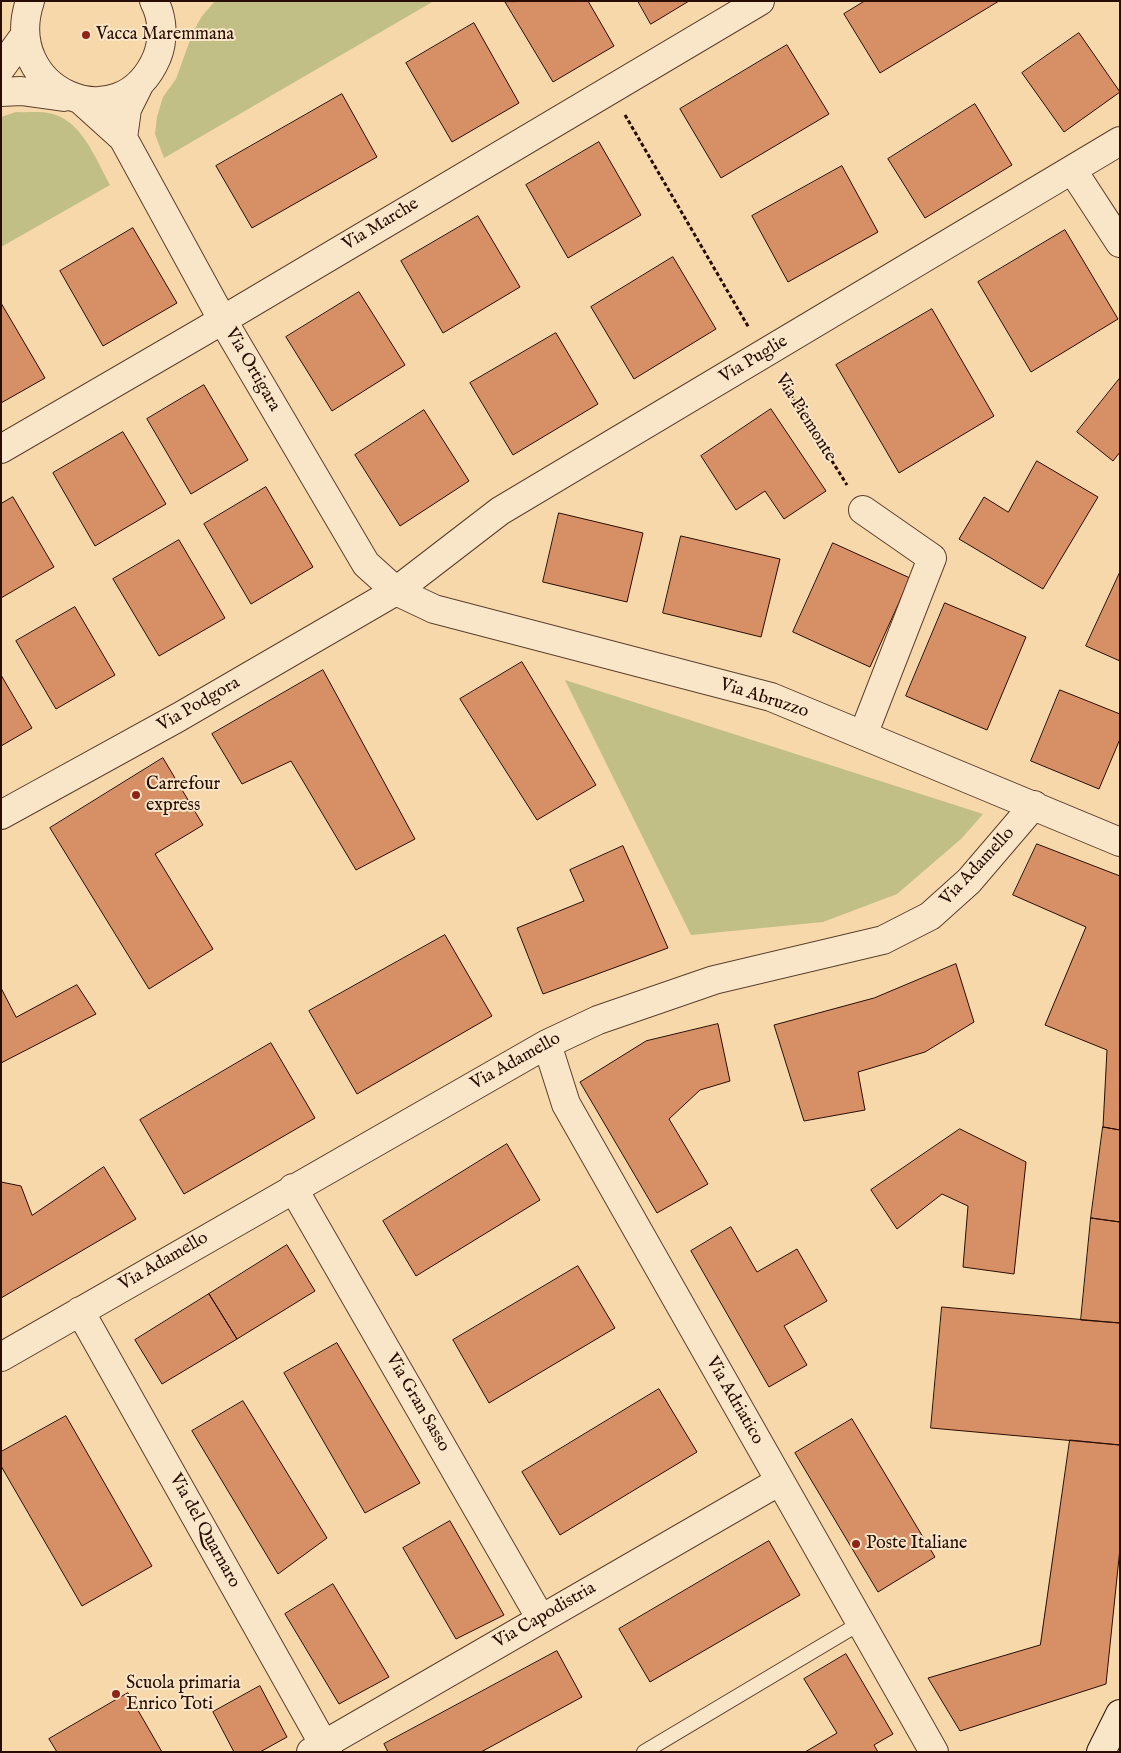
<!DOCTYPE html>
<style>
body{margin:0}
#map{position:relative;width:1121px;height:1753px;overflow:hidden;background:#f6d8ab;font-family:"IM FELL English",serif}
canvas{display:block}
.frame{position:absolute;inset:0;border:2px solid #290d01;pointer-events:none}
</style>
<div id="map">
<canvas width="1121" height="1753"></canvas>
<div class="frame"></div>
</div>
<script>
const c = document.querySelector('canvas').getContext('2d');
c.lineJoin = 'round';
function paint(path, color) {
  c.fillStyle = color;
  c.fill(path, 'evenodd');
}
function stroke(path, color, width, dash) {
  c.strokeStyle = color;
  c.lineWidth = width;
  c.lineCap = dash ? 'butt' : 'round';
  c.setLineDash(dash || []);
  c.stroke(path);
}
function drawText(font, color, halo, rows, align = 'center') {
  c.font = font + ' "IM FELL English",serif';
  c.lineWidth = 4;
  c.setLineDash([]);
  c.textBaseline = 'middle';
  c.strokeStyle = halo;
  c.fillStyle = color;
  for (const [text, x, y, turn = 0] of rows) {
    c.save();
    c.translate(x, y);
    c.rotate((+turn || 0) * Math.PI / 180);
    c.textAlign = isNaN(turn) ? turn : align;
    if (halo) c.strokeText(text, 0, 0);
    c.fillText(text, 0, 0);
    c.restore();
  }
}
paint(new Path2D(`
 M 215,1 L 434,1 L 164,158 L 155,134 L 157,117 L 163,97 L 176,79 L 193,32 L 202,16 Z
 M 16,112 C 26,113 38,111 48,113 C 81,118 95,158 110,185 L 1,247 L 1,117 Z
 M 565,680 L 983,814 L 961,839 L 897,894 L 823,922 L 691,935 Z`), '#c1be86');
const building = new Path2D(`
 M 588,1 L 614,46 L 553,82 L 505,2 Z
 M 638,1 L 689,1 L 651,24 Z
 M 865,1 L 999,1 L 880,73 L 844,14 Z
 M 474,23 L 519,103 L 452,142 L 406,63 Z
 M 1079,33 L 1120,92 L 1064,132 L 1022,73 Z
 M 787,45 L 829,114 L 721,178 L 680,109 Z
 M 342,94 L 377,157 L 252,228 L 216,166 Z
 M 975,104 L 1012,165 L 925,218 L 888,159 Z
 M 599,142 L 641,215 L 568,258 L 526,185 Z
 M 842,166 L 878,232 L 788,282 L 752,216 Z
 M 478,216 L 520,287 L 443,333 L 401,261 Z
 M 133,228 L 177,303 L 103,346 L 60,271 Z
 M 1065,230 L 1118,319 L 1031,372 L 978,282 Z
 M 673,257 L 716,329 L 634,379 L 591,307 Z
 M 359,292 L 405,365 L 332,411 L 286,337 Z
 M 1,303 L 45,378 L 1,403 Z
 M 932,309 L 994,416 L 899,473 L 836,365 Z
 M 556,333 L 598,404 L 513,455 L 470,383 Z
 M 1120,378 L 1120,452 L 1113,461 L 1077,432 Z
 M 204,385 L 248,460 L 191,494 L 147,419 Z
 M 771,409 L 826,491 L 784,519 L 765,491 L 736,510 L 701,456 Z
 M 424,410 L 469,481 L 400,526 L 355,455 Z
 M 123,432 L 166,504 L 95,546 L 53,473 Z
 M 1037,461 L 1098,497 L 1043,589 L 959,539 L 984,497 L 1008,512 Z
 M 266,487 L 313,567 L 251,604 L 204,524 Z
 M 13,497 L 54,567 L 1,598 L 1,504 Z
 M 559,513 L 643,533 L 627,602 L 543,582 Z
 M 681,536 L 780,559 L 761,637 L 663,613 Z
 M 179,540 L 225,618 L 159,656 L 113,579 Z
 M 833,543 L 910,578 L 870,667 L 793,632 Z
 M 1120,572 L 1120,661 L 1086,646 Z
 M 945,603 L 1026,637 L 987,730 L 906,696 Z
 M 75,607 L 115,675 L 56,709 L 16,641 Z
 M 522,662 L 596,785 L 537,820 L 460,699 Z
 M 323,670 L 415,839 L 356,870 L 291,761 L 242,784 L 212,734 Z
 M 1,675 L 32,728 L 1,746 Z
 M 1060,690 L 1120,714 L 1120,739 L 1099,789 L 1031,761 Z
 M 163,758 L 203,825 L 155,854 L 213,949 L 149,989 L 50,828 Z
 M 1037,844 L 1120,876 L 1120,1130 L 1103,1127 L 1107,1050 L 1045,1025 L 1086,927 L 1013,895 Z
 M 623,846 L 668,948 L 543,994 L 517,928 L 584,901 L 570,870 Z
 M 445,935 L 492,1016 L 357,1094 L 309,1011 Z
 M 956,964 L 974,1022 L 925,1052 L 858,1072 L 865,1110 L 804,1121 L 774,1025 L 874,998 Z
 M 77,985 L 96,1014 L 1,1063 L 1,988 L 16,1017 Z
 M 718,1024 L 730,1081 L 700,1090 L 669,1119 L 708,1184 L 657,1213 L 580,1082 L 646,1041 Z
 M 271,1043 L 315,1118 L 184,1194 L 140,1120 Z
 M 1103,1127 L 1120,1130 L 1120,1222 L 1091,1218 Z
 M 960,1129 L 1026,1162 L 1014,1274 L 963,1267 L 968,1206 L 942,1194 L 897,1229 L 871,1190 Z
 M 507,1144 L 540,1200 L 416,1276 L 383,1221 Z
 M 104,1167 L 136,1219 L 1,1298 L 1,1182 L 21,1186 L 32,1215 Z
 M 1091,1218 L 1120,1222 L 1120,1323 L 1081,1320 Z
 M 731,1227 L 757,1272 L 797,1249 L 827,1301 L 784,1326 L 807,1365 L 769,1387 L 691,1251 Z
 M 287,1245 L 315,1291 L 237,1339 L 209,1294 Z
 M 578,1266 L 615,1328 L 489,1403 L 453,1340 Z
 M 209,1294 L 237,1339 L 162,1384 L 135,1340 Z
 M 942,1307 L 1120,1323 L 1120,1445 L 931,1428 Z
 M 337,1343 L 420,1483 L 365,1513 L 284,1373 Z
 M 659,1389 L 697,1452 L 560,1535 L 522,1472 Z
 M 243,1401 L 327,1538 L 278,1574 L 192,1431 Z
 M 66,1416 L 152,1566 L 82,1606 L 1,1466 L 1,1452 Z
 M 852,1419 L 935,1557 L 878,1592 L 795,1453 Z
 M 1070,1440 L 1120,1445 L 1120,1548 L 1106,1684 L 960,1731 L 928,1678 L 1040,1645 Z
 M 450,1521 L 504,1615 L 456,1639 L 403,1548 Z
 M 769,1541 L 800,1595 L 650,1682 L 619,1629 Z
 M 333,1584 L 389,1677 L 339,1704 L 285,1614 Z
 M 557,1651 L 582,1697 L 481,1752 L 388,1752 L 384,1744 Z
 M 846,1654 L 893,1734 L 874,1745 L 878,1752 L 805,1752 L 837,1733 L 804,1679 Z
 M 260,1686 L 287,1737 L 260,1752 L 234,1752 L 213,1712 Z
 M 128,1693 L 162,1752 L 57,1752 L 49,1739 Z`);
paint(building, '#d79066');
stroke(building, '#290d01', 1);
const lane = new Path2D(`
 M 644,1752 L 862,1622`);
const street = new Path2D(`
 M 30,1 C 0,90 120,144 157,57 C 164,39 163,18 154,1
 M 1,68 L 22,39
 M 1,92 L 21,91 L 64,97
 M 82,101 L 123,138 L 127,109 L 140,83
 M 123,138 L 222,319 L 366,564 L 396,591 L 434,609 L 771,697 L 1120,842
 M 1073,171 L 1120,243
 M 1,449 L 204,331 L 760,1
 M 863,735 L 932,558 L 863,510
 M 1,815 L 179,717 L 396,591 L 500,511 L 1120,141
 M 547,1044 L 566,1104 L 934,1752
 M 293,1188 L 541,1619
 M 80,1311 L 328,1752
 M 1,1357 L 547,1044 L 598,1020 L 714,980 L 883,940 L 930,916 L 969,881 L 1034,805
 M 311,1752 L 780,1481`);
const secondary = new Path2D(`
 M 1101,1752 L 1120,1714`);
stroke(lane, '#5c402c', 16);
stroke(street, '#5c402c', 30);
stroke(secondary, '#290d01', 30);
stroke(new Path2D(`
 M 625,115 L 749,328
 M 780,378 L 847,485`), '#290d01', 3, [4, 2.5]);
stroke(lane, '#f9e6c8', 14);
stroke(street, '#f9e6c8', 28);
stroke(secondary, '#f9e6c8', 28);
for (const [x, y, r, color] of [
 [86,35,5,"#8f2418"],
 [136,795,5,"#8f2418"],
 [856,1544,5,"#8f2418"],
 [116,1694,5,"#8f2418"]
]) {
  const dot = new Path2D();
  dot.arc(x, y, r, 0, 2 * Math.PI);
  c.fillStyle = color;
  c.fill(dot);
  stroke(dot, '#f9e6c8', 2);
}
drawText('18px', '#290d01', '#f9e6c8', [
 ["Vacca Maremmana",96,35],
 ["Carrefour",146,785],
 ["express",146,806],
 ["Poste Italiane",866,1544],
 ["Scuola primaria",126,1684],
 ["Enrico Toti",126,1705]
], 'left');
drawText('18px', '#290d01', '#f9e6c8', [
 ["Via Marche",381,225,-31],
 ["Via Puglie",754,360,-31],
 ["Via Ortigara",252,370,60],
 ["Via Piemonte",805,418,58],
 ["Via Abruzzo",764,699,18],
 ["Via Podgora",199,705,-30],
 ["Via Adamello",978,867,-47],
 ["Via Adamello",516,1062,-29],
 ["Via Adamello",164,1262,-30],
 ["Via Adriatico",734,1401,60],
 ["Via Gran Sasso",417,1403,60],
 ["Via del Quarnaro",204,1531,61],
 ["Via Capodistria",545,1616,-30]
]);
</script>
